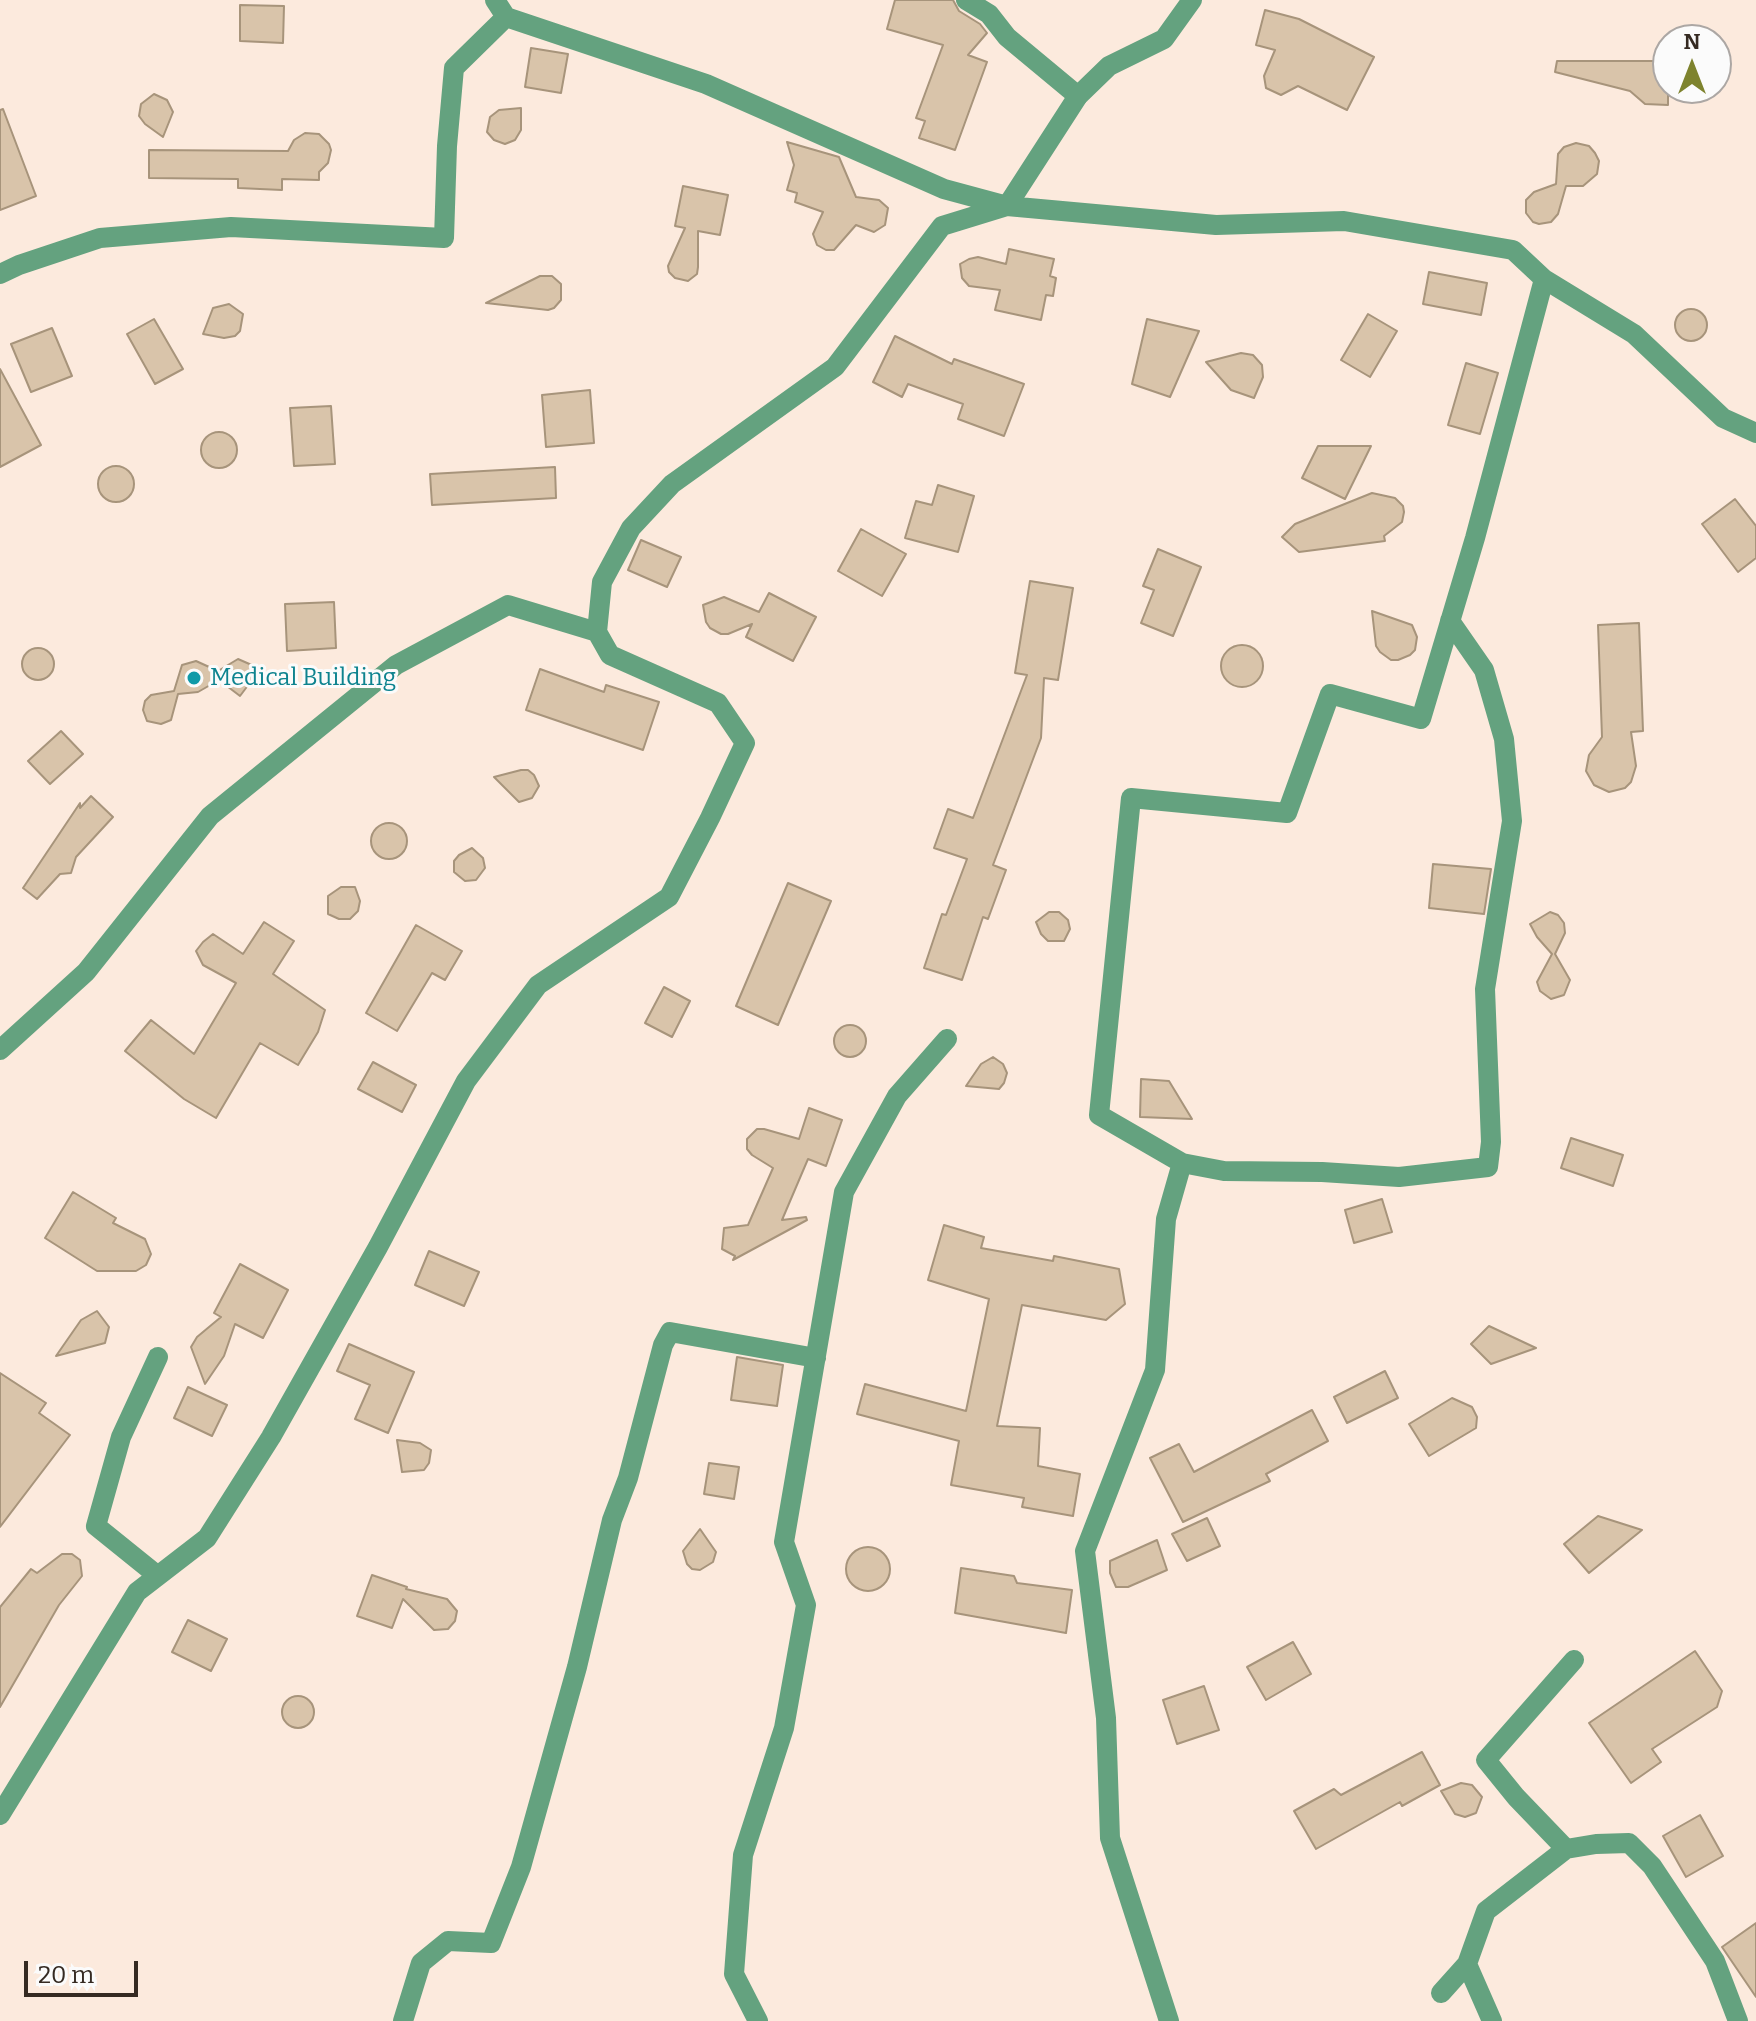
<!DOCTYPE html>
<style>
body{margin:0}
#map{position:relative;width:1756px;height:2021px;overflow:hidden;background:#fceadd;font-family:Bitter,serif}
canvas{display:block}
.north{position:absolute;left:1652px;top:24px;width:80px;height:80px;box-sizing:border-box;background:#fbfbfb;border:2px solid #aca7a4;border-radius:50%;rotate:0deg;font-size:22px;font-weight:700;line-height:32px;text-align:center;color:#352a22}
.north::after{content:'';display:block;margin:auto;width:28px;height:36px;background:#7e832e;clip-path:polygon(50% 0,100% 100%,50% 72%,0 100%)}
.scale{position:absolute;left:24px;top:1961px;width:114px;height:36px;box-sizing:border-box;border:4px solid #352a22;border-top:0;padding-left:10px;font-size:24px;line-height:28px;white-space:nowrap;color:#352a22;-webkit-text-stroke:6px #fbfbfb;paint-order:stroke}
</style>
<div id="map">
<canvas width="1756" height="2021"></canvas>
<div class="north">N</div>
<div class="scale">20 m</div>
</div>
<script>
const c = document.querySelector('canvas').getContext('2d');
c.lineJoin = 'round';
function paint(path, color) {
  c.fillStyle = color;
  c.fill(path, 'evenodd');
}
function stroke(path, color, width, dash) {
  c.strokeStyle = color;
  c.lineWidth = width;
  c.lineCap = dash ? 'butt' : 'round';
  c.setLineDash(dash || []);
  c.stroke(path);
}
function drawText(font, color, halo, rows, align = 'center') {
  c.font = font + ' Bitter,serif';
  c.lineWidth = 6;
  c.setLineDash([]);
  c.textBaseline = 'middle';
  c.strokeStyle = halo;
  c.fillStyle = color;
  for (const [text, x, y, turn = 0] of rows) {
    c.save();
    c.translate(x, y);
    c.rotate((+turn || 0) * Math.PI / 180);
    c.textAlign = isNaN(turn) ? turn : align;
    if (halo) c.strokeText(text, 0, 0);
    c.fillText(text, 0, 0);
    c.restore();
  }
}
const building = new Path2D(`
 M 895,0 L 953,0 L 959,11 L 980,24 L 987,33 L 968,55 L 987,62 L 955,150 L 919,138 L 925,121 L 916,118 L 943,45 L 887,29 Z
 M 240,5 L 284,6 L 283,43 L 240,41 Z
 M 1265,10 L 1299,19 L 1374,57 L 1347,110 L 1298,86 L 1281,95 L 1266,88 L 1264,76 L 1275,50 L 1256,45 Z
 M 531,48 L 568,54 L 561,93 L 525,87 Z
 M 1557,61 L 1656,61 L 1668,65 L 1668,105 L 1645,104 L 1630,91 L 1555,72 Z
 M 154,94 L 167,100 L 173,112 L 163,137 L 145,124 L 139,116 L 141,104 Z
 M 521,108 L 521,130 L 515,140 L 505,144 L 494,140 L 487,132 L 490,117 L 499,110 Z
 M 3,109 L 36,196 L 0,210 L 0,110 Z
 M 305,133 L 319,134 L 329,144 L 331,150 L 328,163 L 319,172 L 319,180 L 282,179 L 282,190 L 238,188 L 238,179 L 149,178 L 149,150 L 288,151 L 294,140 Z
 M 787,142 L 839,157 L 856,197 L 879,200 L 888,208 L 885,225 L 874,232 L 856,225 L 834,250 L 826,250 L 817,245 L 813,234 L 823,212 L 795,202 L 797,193 L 787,190 L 794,165 Z
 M 1576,143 L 1589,146 L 1595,153 L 1599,161 L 1597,174 L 1583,186 L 1566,186 L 1558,214 L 1551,222 L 1539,224 L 1533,222 L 1526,213 L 1526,200 L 1534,192 L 1556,184 L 1558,154 L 1564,147 Z
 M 683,186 L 728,195 L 720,235 L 698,231 L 698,267 L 697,274 L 688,281 L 675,278 L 669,272 L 668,266 L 685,228 L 675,226 Z
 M 1009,249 L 1054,259 L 1050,276 L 1056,278 L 1053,296 L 1046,295 L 1041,320 L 995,310 L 1000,290 L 969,286 L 962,278 L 960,264 L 969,259 L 978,257 L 1006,264 Z
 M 1429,272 L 1487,283 L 1481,315 L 1423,304 Z
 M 540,276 L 552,276 L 561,284 L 561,300 L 554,308 L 548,310 L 486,303 Z
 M 229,304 L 243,314 L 240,331 L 235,336 L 224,338 L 203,334 L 213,308 Z
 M1675 325a16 16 0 1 1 32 0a16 16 0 1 1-32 0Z
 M 1368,314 L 1397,331 L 1370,377 L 1341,360 Z
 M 154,319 L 183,369 L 155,384 L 127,334 Z
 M 1147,319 L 1199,331 L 1170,397 L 1132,384 Z
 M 52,328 L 72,376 L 31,392 L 11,344 Z
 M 895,336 L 952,364 L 954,359 L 1024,384 L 1004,436 L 958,419 L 963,404 L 908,384 L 902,397 L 873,382 Z
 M 1241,353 L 1253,355 L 1262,365 L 1263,377 L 1254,398 L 1231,390 L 1206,362 Z
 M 1466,363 L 1498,373 L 1480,434 L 1448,425 Z
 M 0,369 L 41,445 L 0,467 Z
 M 590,390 L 594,443 L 546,447 L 542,395 Z
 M 331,406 L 335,464 L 294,466 L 290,408 Z
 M201 450a18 18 0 1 1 36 0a18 18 0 1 1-36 0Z
 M 1318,446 L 1371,446 L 1345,499 L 1302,478 Z
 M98 484a18 18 0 1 1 36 0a18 18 0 1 1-36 0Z
 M 555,467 L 556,498 L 432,505 L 430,474 Z
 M 938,485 L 974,496 L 958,552 L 905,538 L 916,501 L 932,505 Z
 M 1372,493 L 1395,498 L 1403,506 L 1404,512 L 1402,522 L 1384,536 L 1385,541 L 1299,552 L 1282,537 L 1295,524 Z
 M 1735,499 L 1756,526 L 1756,558 L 1738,572 L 1702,524 Z
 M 861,529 L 906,554 L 882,596 L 838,571 Z
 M 641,540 L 681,557 L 667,587 L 628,570 Z
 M 1158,549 L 1201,567 L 1173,636 L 1141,623 L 1154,590 L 1143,586 Z
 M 1030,581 L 1073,588 L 1058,680 L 1044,678 L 1041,738 L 993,865 L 1006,870 L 988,919 L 983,917 L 962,980 L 924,968 L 942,914 L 946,915 L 967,859 L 934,848 L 948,809 L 973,818 L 1027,675 L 1015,673 Z
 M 769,593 L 816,617 L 793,661 L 746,637 L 752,624 L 728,634 L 721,634 L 710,628 L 706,622 L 703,605 L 724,597 L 759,612 Z
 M 334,602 L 336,648 L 287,651 L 285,604 Z
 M 1372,611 L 1412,625 L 1417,637 L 1415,650 L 1410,655 L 1398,660 L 1391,660 L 1380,652 L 1376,646 Z
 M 1639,623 L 1643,731 L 1631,732 L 1636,766 L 1631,782 L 1625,788 L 1609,792 L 1594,785 L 1586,771 L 1589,755 L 1602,737 L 1598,625 Z
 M1221 666a21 21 0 1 1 42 0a21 21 0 1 1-42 0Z
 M22 664a16 16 0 1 1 32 0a16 16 0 1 1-32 0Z
 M 238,659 L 254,666 L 252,680 L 240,696 L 219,680 L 198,692 L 178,694 L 171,720 L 161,724 L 147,721 L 143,710 L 145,701 L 151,695 L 174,691 L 182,665 L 196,661 L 218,671 Z
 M 540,669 L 604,692 L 606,685 L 659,702 L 643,750 L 526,710 Z
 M 61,731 L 83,754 L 50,784 L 28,761 Z
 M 521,770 L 528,770 L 534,775 L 539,786 L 532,798 L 519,802 L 494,777 Z
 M 91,796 L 113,817 L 76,857 L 71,873 L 60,874 L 37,899 L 23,888 L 80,803 L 80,808 Z
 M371 841a18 18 0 1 1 36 0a18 18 0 1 1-36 0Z
 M 472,848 L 483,858 L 485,868 L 476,880 L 465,881 L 454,872 L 454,861 L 459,855 Z
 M 1433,864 L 1491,869 L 1484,914 L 1429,908 Z
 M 788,883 L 831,901 L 778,1025 L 736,1006 Z
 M 341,887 L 355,887 L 360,901 L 358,911 L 350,919 L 339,919 L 328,914 L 328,896 Z
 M 1049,912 L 1059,912 L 1068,920 L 1070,929 L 1064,941 L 1048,941 L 1041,934 L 1036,922 Z
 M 1550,912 L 1558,915 L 1564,923 L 1565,933 L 1555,954 L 1570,980 L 1564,995 L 1551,999 L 1540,991 L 1537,982 L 1552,954 L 1537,937 L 1530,924 Z
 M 264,922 L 294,941 L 273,974 L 325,1010 L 318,1032 L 298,1065 L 260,1043 L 216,1118 L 184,1099 L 125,1051 L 151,1020 L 194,1054 L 236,983 L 203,965 L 196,951 L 203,942 L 213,934 L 243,954 Z
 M 416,925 L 462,951 L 445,980 L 432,973 L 397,1031 L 366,1013 Z
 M 664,987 L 690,1001 L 672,1037 L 645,1023 Z
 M834 1041a16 16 0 1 1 32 0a16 16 0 1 1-32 0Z
 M 993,1057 L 1003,1064 L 1007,1073 L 1004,1083 L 999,1089 L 966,1086 L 981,1064 Z
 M 373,1062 L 416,1085 L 402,1112 L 358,1089 Z
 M 1141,1079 L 1169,1081 L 1192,1119 L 1140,1117 Z
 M 809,1108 L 842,1120 L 826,1166 L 808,1159 L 782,1220 L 806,1217 L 807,1220 L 733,1260 L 735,1256 L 722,1249 L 724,1228 L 748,1225 L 773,1168 L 752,1155 L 747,1149 L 747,1139 L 757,1129 L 764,1129 L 799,1139 Z
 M 1571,1138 L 1623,1155 L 1613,1186 L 1561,1168 Z
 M 73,1192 L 116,1218 L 113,1223 L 145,1239 L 151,1254 L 146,1265 L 136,1271 L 97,1271 L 45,1238 Z
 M 1382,1199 L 1392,1232 L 1354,1243 L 1345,1210 Z
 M 944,1225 L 984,1237 L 981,1248 L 1053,1261 L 1054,1256 L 1119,1269 L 1125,1304 L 1106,1320 L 1022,1305 L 997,1426 L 1040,1428 L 1038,1466 L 1080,1474 L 1073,1516 L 1022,1507 L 1024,1498 L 951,1485 L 959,1441 L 857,1414 L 865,1384 L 966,1411 L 989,1299 L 928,1280 Z
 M 429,1251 L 479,1272 L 464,1306 L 415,1285 Z
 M 240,1264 L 288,1290 L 263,1338 L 235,1324 L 224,1356 L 205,1384 L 191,1347 L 197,1337 L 221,1317 L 214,1313 Z
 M 97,1311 L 109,1327 L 105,1343 L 56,1356 L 81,1320 Z
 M 1489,1326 L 1536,1348 L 1491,1364 L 1471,1344 Z
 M 349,1344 L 414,1372 L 388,1433 L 355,1419 L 370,1385 L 337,1371 Z
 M 737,1357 L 783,1365 L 777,1406 L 731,1400 Z
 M 1385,1371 L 1398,1398 L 1347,1423 L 1334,1397 Z
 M 0,1373 L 46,1403 L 39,1413 L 70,1435 L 0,1527 Z
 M 188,1387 L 227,1405 L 212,1436 L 174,1418 Z
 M 1452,1398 L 1472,1407 L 1477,1417 L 1476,1428 L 1429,1456 L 1409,1424 Z
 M 1312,1410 L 1328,1441 L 1266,1474 L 1270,1481 L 1183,1522 L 1150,1458 L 1179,1444 L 1194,1472 Z
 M 397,1440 L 420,1443 L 431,1450 L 429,1463 L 424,1470 L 402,1472 Z
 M 709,1463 L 739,1467 L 734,1499 L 704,1494 Z
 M 1598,1516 L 1642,1530 L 1589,1573 L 1564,1544 Z
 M 1207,1518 L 1220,1546 L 1187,1561 L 1172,1534 Z
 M 700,1529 L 716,1552 L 713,1562 L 700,1570 L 692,1569 L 687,1564 L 683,1551 Z
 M 1157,1540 L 1167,1570 L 1128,1587 L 1116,1587 L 1110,1573 L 1110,1561 Z
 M846 1569a22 22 0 1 1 44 0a22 22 0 1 1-44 0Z
 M 62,1554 L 72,1554 L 80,1560 L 82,1576 L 59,1605 L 0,1707 L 0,1607 L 31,1569 L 37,1573 Z
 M 961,1568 L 1014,1576 L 1017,1583 L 1072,1590 L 1066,1633 L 955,1613 Z
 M 372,1575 L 407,1587 L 406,1589 L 447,1599 L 457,1611 L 455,1621 L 448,1629 L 434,1630 L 403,1599 L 392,1628 L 357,1616 Z
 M 188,1620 L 227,1639 L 211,1671 L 172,1652 Z
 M 1293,1642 L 1311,1674 L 1266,1700 L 1247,1667 Z
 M 1695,1651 L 1722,1691 L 1717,1707 L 1652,1749 L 1661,1762 L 1631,1783 L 1589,1723 Z
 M 1204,1686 L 1219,1730 L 1177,1744 L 1163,1700 Z
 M282 1712a16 16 0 1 1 32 0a16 16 0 1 1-32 0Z
 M 1422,1752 L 1440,1785 L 1402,1806 L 1400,1802 L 1316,1849 L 1294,1811 L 1334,1789 L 1341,1795 Z
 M 1461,1783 L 1472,1785 L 1482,1797 L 1476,1813 L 1465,1817 L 1455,1814 L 1441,1791 Z
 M 1700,1815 L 1723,1856 L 1686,1877 L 1663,1836 Z
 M 1756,1923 L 1756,1997 L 1722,1947 Z`);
paint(building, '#d9c4aa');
stroke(building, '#a7947b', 2);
stroke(new Path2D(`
 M 966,0 L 989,14 L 1007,37 L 1078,96`), '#64a27f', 20);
stroke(new Path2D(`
 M 495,0 L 506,17 L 706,84 L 944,189 L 1007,206 L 1078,96 L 1109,66 L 1164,39 L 1192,0
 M 0,274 L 19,265 L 100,238 L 231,227 L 444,238 L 447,146 L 454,68 L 506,17
 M 0,1050 L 86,972 L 210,816 L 396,665 L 508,605 L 597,632
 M 1182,1163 L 1224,1171 L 1322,1172 L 1399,1177 L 1488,1167 L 1491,1142 L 1485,989 L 1512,821 L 1504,739 L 1484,670 L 1450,621
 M 158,1357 L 121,1437 L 96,1526 L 158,1576
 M 0,1815 L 137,1592 L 207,1538 L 271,1437 L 378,1247 L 466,1081 L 538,985 L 669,897 L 710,818 L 745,743 L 718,703 L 610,655 L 597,632 L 602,582 L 631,528 L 672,484 L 835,367 L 942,226 L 1007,206 L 1216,225 L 1344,221 L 1513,250 L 1544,279 L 1634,334 L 1723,418 L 1756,433
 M 1566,1849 L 1516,1797 L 1486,1760 L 1574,1660
 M 1467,1964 L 1492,2021
 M 1441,1993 L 1467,1964 L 1486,1911 L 1566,1849 L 1596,1844 L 1629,1843 L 1652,1866 L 1715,1961 L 1738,2021
 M 403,2021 L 421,1963 L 448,1941 L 491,1943 L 521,1867 L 577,1667 L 612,1520 L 628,1478 L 663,1345 L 670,1332 L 816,1358
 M 758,2021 L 734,1974 L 743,1855 L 784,1728 L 806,1605 L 784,1542 L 844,1192 L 897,1096 L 947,1039
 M 1169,2021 L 1110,1838 L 1106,1718 L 1085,1551 L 1155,1370 L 1166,1219 L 1182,1163 L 1099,1115 L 1131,798 L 1287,813 L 1330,694 L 1421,719 L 1475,538 L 1544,279`), '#64a27f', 20);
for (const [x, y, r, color] of [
 [194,678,8,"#0f9aa8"]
]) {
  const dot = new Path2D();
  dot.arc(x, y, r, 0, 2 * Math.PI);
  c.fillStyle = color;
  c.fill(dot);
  stroke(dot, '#fbfbfb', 3);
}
drawText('24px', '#0d838f', '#fbfbfb', [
 ["Medical Building",210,678]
], 'left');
</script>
